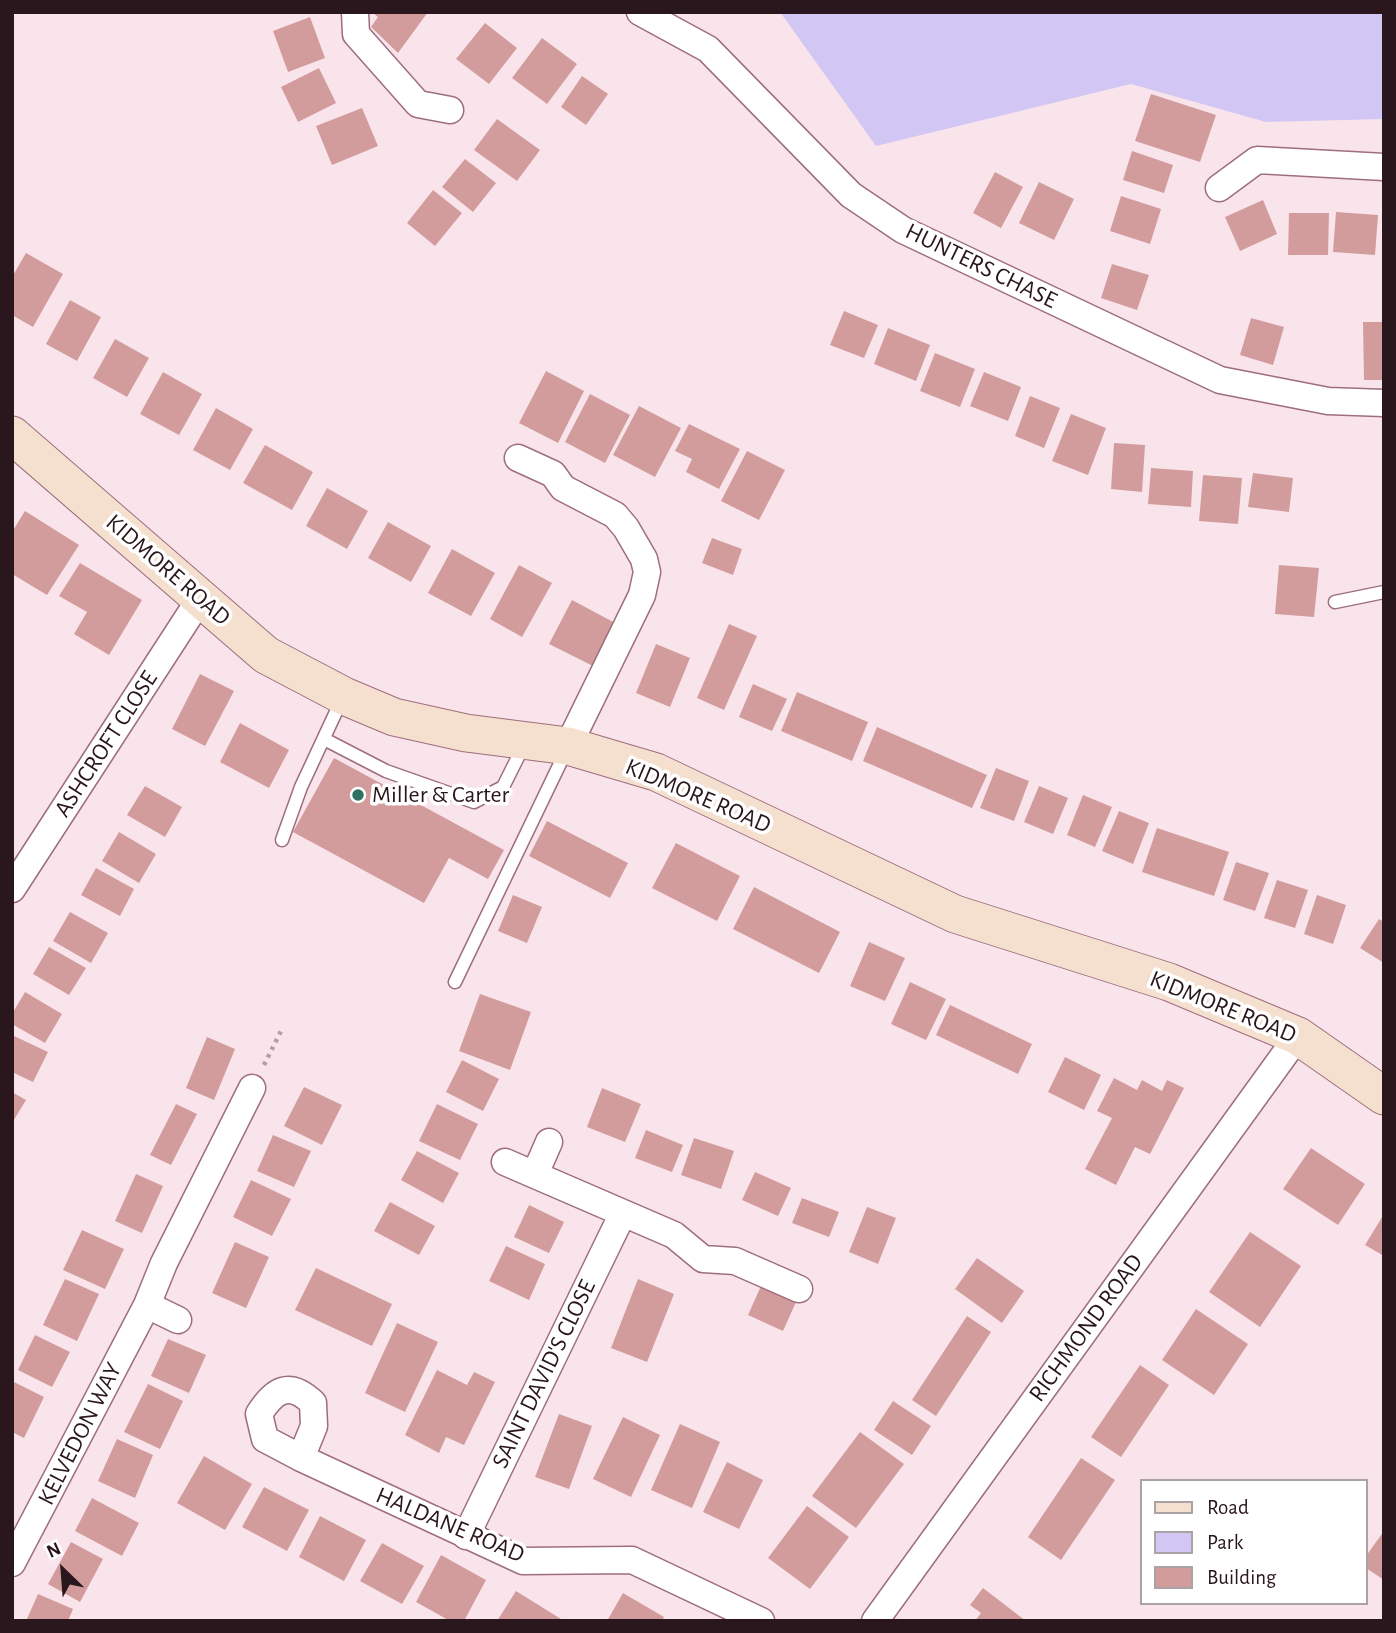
<!DOCTYPE html>
<style>
body{margin:0}
#map{position:relative;width:1396px;height:1633px;overflow:hidden;background:#fae4eb;font-family:"Alegreya Sans",sans-serif}
canvas{display:block}
.frame{position:absolute;inset:0;border:14px solid #2a161d;pointer-events:none}
.legend{position:absolute;left:1140px;top:1479px;width:228px;height:126px;box-sizing:border-box;background:#fff;border:2px solid #aaa2a5;margin:0;padding:9px 12px;list-style:none;font-size:21px;color:#2a161d}
.legend li{display:flex;align-items:center;gap:14px;height:35px}
.legend b{width:35px;border:2px solid #aaa2a5}
.north{position:absolute;left:28px;top:1535px;width:70px;height:70px;-webkit-text-stroke:5px #fff;paint-order:stroke;rotate:335deg;font-size:19px;font-weight:700;line-height:28px;text-align:center;color:#2a161d}
.north::after{content:'';display:block;margin:auto;width:24px;height:32px;background:#2a161d;clip-path:polygon(50% 0,100% 100%,50% 72%,0 100%)}
</style>
<div id="map">
<canvas width="1396" height="1633"></canvas>
<div class="frame"></div>
<ul class="legend">
<li><b style="height:9px;background:#f5dfce"></b>Road</li>
<li><b style="height:19px;background:#d2c7f4"></b>Park</li>
<li><b style="height:19px;background:#d29c9d"></b>Building</li>
</ul>
<div class="north">N</div>
</div>
<script>
const c = document.querySelector('canvas').getContext('2d');
c.lineJoin = 'round';
function paint(path, color) {
  c.fillStyle = color;
  c.fill(path, 'evenodd');
}
function stroke(path, color, width, dash) {
  c.strokeStyle = color;
  c.lineWidth = width;
  c.lineCap = dash ? 'butt' : 'round';
  c.setLineDash(dash || []);
  c.stroke(path);
}
function drawText(font, color, halo, rows, align = 'center') {
  c.font = font + ' "Alegreya Sans",sans-serif';
  c.lineWidth = 7;
  c.setLineDash([]);
  c.textBaseline = 'middle';
  c.strokeStyle = halo;
  c.fillStyle = color;
  for (const [text, x, y, turn = 0] of rows) {
    c.save();
    c.translate(x, y);
    c.rotate((+turn || 0) * Math.PI / 180);
    c.textAlign = isNaN(turn) ? turn : align;
    if (halo) c.strokeText(text, 0, 0);
    c.fillText(text, 0, 0);
    c.restore();
  }
}
paint(new Path2D(`
 M 780,12 L 1384,12 L 1384,119 L 1266,122 L 1131,84 L 876,146 Z`), '#d2c7f4');
paint(new Path2D(`
 M 372,12 L 428,12 L 398,53 L 371,27 L 378,17 Z
 M 310,17 L 325,58 L 288,72 L 273,31 Z
 M 485,23 L 517,48 L 489,84 L 456,59 Z
 M 542,38 L 577,64 L 547,104 L 512,78 Z
 M 319,68 L 336,103 L 298,122 L 281,87 Z
 M 582,76 L 608,94 L 586,125 L 561,107 Z
 M 1151,94 L 1216,115 L 1200,162 L 1135,141 Z
 M 362,108 L 378,146 L 332,165 L 316,126 Z
 M 497,119 L 540,150 L 517,181 L 474,150 Z
 M 1132,151 L 1173,165 L 1164,193 L 1123,180 Z
 M 465,159 L 496,183 L 473,212 L 442,187 Z
 M 995,172 L 1023,187 L 1001,228 L 973,213 Z
 M 1039,182 L 1074,199 L 1054,240 L 1019,223 Z
 M 433,190 L 462,213 L 435,246 L 407,223 Z
 M 1121,196 L 1161,209 L 1150,244 L 1110,231 Z
 M 1263,200 L 1277,234 L 1240,251 L 1225,217 Z
 M 1336,212 L 1378,215 L 1375,255 L 1333,252 Z
 M 1289,213 L 1329,213 L 1328,255 L 1288,255 Z
 M 26,253 L 63,274 L 33,327 L 12,315 L 12,277 Z
 M 1112,264 L 1149,275 L 1137,310 L 1101,298 Z
 M 70,300 L 101,317 L 77,361 L 46,344 Z
 M 844,311 L 878,325 L 864,358 L 830,345 Z
 M 1251,318 L 1284,327 L 1273,365 L 1240,355 Z
 M 1363,322 L 1384,322 L 1384,380 L 1364,380 Z
 M 888,328 L 930,345 L 916,381 L 874,364 Z
 M 115,339 L 149,358 L 127,397 L 93,378 Z
 M 935,353 L 975,369 L 960,407 L 920,391 Z
 M 546,371 L 584,391 L 558,443 L 519,423 Z
 M 163,372 L 202,394 L 179,435 L 140,414 Z
 M 984,372 L 1021,387 L 1008,421 L 970,406 Z
 M 590,394 L 630,415 L 605,463 L 565,442 Z
 M 1030,396 L 1060,408 L 1044,448 L 1015,436 Z
 M 639,406 L 681,428 L 655,477 L 613,455 Z
 M 216,408 L 253,429 L 230,470 L 193,450 Z
 M 1071,414 L 1106,428 L 1088,475 L 1052,461 Z
 M 689,424 L 740,449 L 719,489 L 686,472 L 692,459 L 675,451 Z
 M 1114,443 L 1145,445 L 1142,492 L 1111,489 Z
 M 265,445 L 313,472 L 292,510 L 243,483 Z
 M 747,451 L 785,470 L 759,520 L 721,501 Z
 M 1151,468 L 1193,471 L 1191,507 L 1148,504 Z
 M 1253,473 L 1293,478 L 1289,512 L 1248,507 Z
 M 1203,475 L 1242,478 L 1238,524 L 1199,521 Z
 M 327,488 L 368,511 L 347,549 L 306,526 Z
 M 25,511 L 79,545 L 47,595 L 12,574 L 12,532 Z
 M 388,522 L 431,546 L 411,582 L 368,558 Z
 M 712,538 L 742,549 L 733,575 L 702,563 Z
 M 452,549 L 495,573 L 471,616 L 428,593 Z
 M 80,563 L 142,600 L 109,655 L 74,634 L 87,612 L 59,596 Z
 M 519,565 L 552,583 L 522,637 L 490,619 Z
 M 1279,565 L 1319,568 L 1314,617 L 1275,614 Z
 M 572,600 L 617,624 L 595,667 L 549,644 Z
 M 729,624 L 757,636 L 724,710 L 697,698 Z
 M 656,644 L 690,658 L 670,707 L 636,693 Z
 M 200,674 L 234,691 L 205,746 L 172,729 Z
 M 753,684 L 787,699 L 772,731 L 739,717 Z
 M 797,692 L 868,722 L 852,761 L 781,731 Z
 M 240,723 L 289,750 L 269,788 L 220,762 Z
 M 877,727 L 987,775 L 972,808 L 863,761 Z
 M 334,758 L 504,850 L 488,879 L 449,858 L 424,903 L 293,832 Z
 M 996,768 L 1029,781 L 1014,821 L 980,808 Z
 M 145,786 L 182,807 L 165,837 L 127,815 Z
 M 1039,786 L 1068,798 L 1053,834 L 1024,822 Z
 M 1083,795 L 1112,807 L 1095,847 L 1067,835 Z
 M 1119,811 L 1149,823 L 1133,864 L 1102,851 Z
 M 547,821 L 628,863 L 610,898 L 529,856 Z
 M 1157,828 L 1229,852 L 1214,896 L 1142,872 Z
 M 119,832 L 156,854 L 139,883 L 102,861 Z
 M 676,843 L 740,876 L 717,921 L 652,888 Z
 M 1236,862 L 1269,873 L 1255,911 L 1223,900 Z
 M 96,868 L 134,889 L 120,916 L 81,895 Z
 M 1277,880 L 1308,890 L 1295,928 L 1264,918 Z
 M 754,887 L 840,932 L 819,973 L 733,929 Z
 M 513,895 L 542,907 L 527,943 L 498,931 Z
 M 1317,895 L 1346,905 L 1333,944 L 1304,934 Z
 M 70,912 L 108,933 L 91,963 L 53,941 Z
 M 1379,919 L 1384,922 L 1384,963 L 1360,948 Z
 M 869,942 L 905,958 L 885,1001 L 850,986 Z
 M 49,947 L 86,968 L 69,995 L 33,974 Z
 M 910,982 L 946,999 L 926,1040 L 891,1024 Z
 M 25,992 L 62,1014 L 45,1043 L 12,1024 L 12,1014 Z
 M 480,994 L 531,1012 L 510,1070 L 459,1051 Z
 M 950,1005 L 1032,1044 L 1018,1074 L 936,1035 Z
 M 12,1035 L 48,1052 L 33,1082 L 12,1072 Z
 M 207,1037 L 235,1049 L 214,1100 L 186,1088 Z
 M 1065,1057 L 1101,1075 L 1084,1110 L 1048,1092 Z
 M 462,1060 L 499,1079 L 483,1111 L 446,1092 Z
 M 1114,1078 L 1137,1090 L 1142,1080 L 1162,1091 L 1167,1080 L 1184,1088 L 1150,1154 L 1135,1147 L 1116,1185 L 1085,1169 L 1112,1118 L 1097,1111 Z
 M 304,1087 L 342,1105 L 322,1145 L 284,1126 Z
 M 602,1088 L 641,1104 L 625,1142 L 587,1127 Z
 M 12,1092 L 26,1100 L 12,1123 Z
 M 176,1104 L 197,1114 L 171,1165 L 150,1155 Z
 M 437,1104 L 478,1124 L 460,1160 L 419,1141 Z
 M 646,1130 L 683,1145 L 672,1172 L 635,1158 Z
 M 273,1135 L 311,1151 L 294,1187 L 257,1171 Z
 M 694,1138 L 734,1151 L 721,1189 L 681,1175 Z
 M 1311,1148 L 1365,1184 L 1338,1225 L 1283,1189 Z
 M 417,1151 L 459,1173 L 443,1203 L 401,1180 Z
 M 755,1172 L 791,1188 L 778,1216 L 742,1200 Z
 M 136,1174 L 163,1186 L 142,1233 L 115,1221 Z
 M 251,1180 L 291,1199 L 272,1236 L 233,1217 Z
 M 802,1198 L 839,1212 L 829,1237 L 792,1223 Z
 M 390,1202 L 435,1226 L 419,1255 L 374,1231 Z
 M 529,1205 L 564,1222 L 549,1253 L 514,1237 Z
 M 867,1207 L 896,1218 L 878,1264 L 849,1252 Z
 M 1384,1214 L 1384,1256 L 1365,1245 Z
 M 82,1230 L 124,1249 L 105,1289 L 63,1270 Z
 M 1250,1232 L 1301,1266 L 1260,1327 L 1209,1292 Z
 M 235,1242 L 269,1257 L 246,1308 L 212,1293 Z
 M 506,1246 L 545,1264 L 529,1300 L 489,1281 Z
 M 977,1258 L 1024,1291 L 1002,1323 L 955,1289 Z
 M 316,1268 L 392,1304 L 372,1346 L 295,1310 Z
 M 65,1279 L 99,1294 L 77,1341 L 43,1325 Z
 M 638,1279 L 674,1294 L 647,1362 L 611,1348 Z
 M 761,1286 L 796,1302 L 783,1331 L 748,1315 Z
 M 1196,1309 L 1248,1344 L 1214,1395 L 1162,1360 Z
 M 967,1316 L 991,1332 L 936,1416 L 912,1400 Z
 M 397,1323 L 438,1342 L 405,1412 L 365,1393 Z
 M 35,1335 L 70,1352 L 52,1387 L 18,1370 Z
 M 168,1339 L 206,1355 L 189,1393 L 151,1376 Z
 M 1140,1365 L 1169,1385 L 1121,1457 L 1091,1437 Z
 M 437,1370 L 467,1385 L 474,1372 L 495,1382 L 464,1445 L 446,1437 L 439,1453 L 405,1435 Z
 M 12,1381 L 44,1397 L 24,1438 L 12,1432 Z
 M 148,1384 L 183,1401 L 160,1449 L 124,1432 Z
 M 893,1401 L 931,1426 L 912,1455 L 874,1430 Z
 M 559,1414 L 592,1426 L 569,1489 L 535,1477 Z
 M 623,1417 L 660,1435 L 631,1497 L 593,1479 Z
 M 680,1424 L 720,1442 L 692,1508 L 651,1490 Z
 M 860,1432 L 904,1464 L 856,1528 L 812,1496 Z
 M 117,1439 L 153,1455 L 135,1498 L 98,1481 Z
 M 204,1456 L 252,1484 L 225,1530 L 177,1503 Z
 M 1081,1458 L 1115,1480 L 1061,1560 L 1028,1537 Z
 M 727,1462 L 763,1480 L 739,1529 L 703,1512 Z
 M 264,1487 L 309,1510 L 287,1551 L 242,1527 Z
 M 92,1498 L 139,1523 L 122,1556 L 75,1531 Z
 M 807,1506 L 849,1537 L 810,1589 L 768,1558 Z
 M 320,1516 L 366,1540 L 344,1581 L 299,1557 Z
 M 1384,1531 L 1384,1580 L 1366,1568 L 1366,1556 Z
 M 71,1542 L 103,1559 L 80,1602 L 48,1584 Z
 M 382,1543 L 424,1566 L 402,1604 L 360,1581 Z
 M 441,1555 L 486,1580 L 464,1621 L 450,1621 L 416,1602 Z
 M 983,1588 L 1026,1621 L 975,1621 L 981,1613 L 970,1605 Z
 M 516,1591 L 561,1619 L 560,1621 L 497,1621 Z
 M 623,1593 L 664,1617 L 662,1621 L 607,1621 Z
 M 38,1594 L 73,1609 L 68,1621 L 26,1621 Z`), '#d29c9d');
const lane = new Path2D(`
 M 1335,602 L 1384,592
 M 324,739 L 386,771 L 474,802 L 503,787 L 525,743
 M 282,840 L 301,787 L 342,699
 M 455,982 L 567,749`);
const street = new Path2D(`
 M 355,12 L 356,34 L 418,104 L 450,110
 M 640,12 L 708,49 L 851,195 L 903,230 L 1220,380 L 1328,401 L 1384,403
 M 1219,188 L 1257,160 L 1384,167
 M 518,458 L 553,474 L 563,488 L 615,515 L 626,528 L 644,559 L 647,572 L 642,595 L 568,746
 M 12,889 L 200,599
 M 535,1174 L 549,1142
 M 623,1213 L 674,1235 L 703,1259 L 735,1261 L 799,1289
 M 147,1305 L 178,1320
 M 301,1458 L 314,1426 L 313,1403 C 289,1380 274,1390 259,1414 L 265,1439 L 301,1458 L 523,1561 L 632,1560 L 761,1621
 M 466,1536 L 623,1213 L 505,1162
 M 12,1563 L 147,1305 L 164,1263 L 252,1088
 M 875,1621 L 1298,1036`);
const secondary = new Path2D(`
 M 12,435 L 266,655 L 344,696 L 394,717 L 466,733 L 568,746 L 656,772 L 955,914 L 1169,982 L 1298,1036 L 1384,1096`);
stroke(lane, '#9e6d7e', 15);
stroke(street, '#9e6d7e', 29);
stroke(secondary, '#9e6d7e', 39);
stroke(new Path2D(`
 M 264,1065 L 281,1031`), '#b39ea5', 4.5, [3.5, 5]);
stroke(lane, '#fff', 12);
stroke(street, '#fff', 26);
stroke(secondary, '#f5dfce', 37);
for (const [x, y, r, color] of [
 [358,795,7,"#2e7162"]
]) {
  const dot = new Path2D();
  dot.arc(x, y, r, 0, 2 * Math.PI);
  c.fillStyle = color;
  c.fill(dot);
  stroke(dot, '#fff', 2.5);
}
drawText('24px', '#2a161d', '#fff', [
 ["HUNTERS CHASE",981,266,26],
 ["KIDMORE ROAD",168,570,41],
 ["ASHCROFT CLOSE",106,744,-57],
 ["KIDMORE ROAD",698,796,23],
 ["KIDMORE ROAD",1223,1007,22],
 ["RICHMOND ROAD",1086,1328,-54],
 ["SAINT DAVID'S CLOSE",544,1374,-64],
 ["KELVEDON WAY",80,1434,-63],
 ["HALDANE ROAD",450,1525,23]
]);
drawText('24px', '#2a161d', '#fff', [
 ["Miller & Carter",372,795]
], 'left');
</script>
